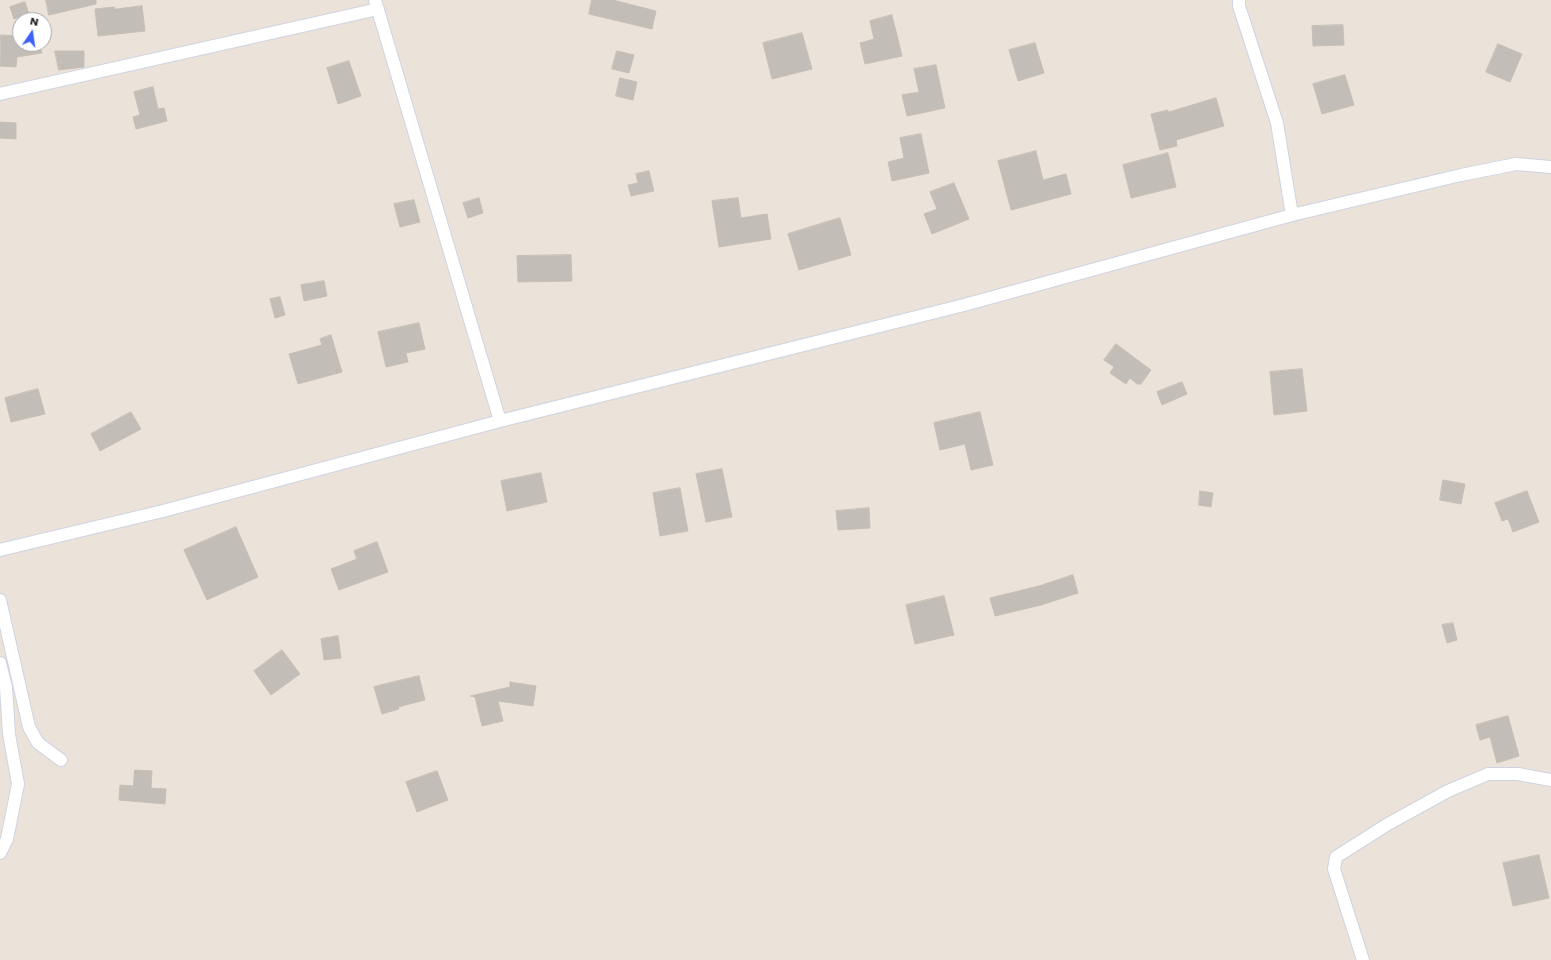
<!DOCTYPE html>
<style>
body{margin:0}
#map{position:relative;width:1551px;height:960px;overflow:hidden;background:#ebe3da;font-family:Poppins,sans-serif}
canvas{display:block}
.north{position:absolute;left:12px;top:12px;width:40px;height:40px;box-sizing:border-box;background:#fff;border:1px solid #a9a9a9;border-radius:50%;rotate:13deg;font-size:11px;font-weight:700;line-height:16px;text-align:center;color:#282828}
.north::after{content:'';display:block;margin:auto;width:14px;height:18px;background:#3b61f7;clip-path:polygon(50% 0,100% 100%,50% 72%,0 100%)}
</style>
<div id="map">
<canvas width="1551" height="960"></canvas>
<div class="north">N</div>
</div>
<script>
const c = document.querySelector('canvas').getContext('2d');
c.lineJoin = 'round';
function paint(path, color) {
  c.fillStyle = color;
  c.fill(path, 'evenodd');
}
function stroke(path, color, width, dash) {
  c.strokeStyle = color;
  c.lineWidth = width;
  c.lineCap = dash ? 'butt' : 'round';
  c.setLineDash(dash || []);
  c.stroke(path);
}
const building = new Path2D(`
 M 46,0 L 96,0 L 96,4 L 49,15 Z
 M 592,0 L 613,0 L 656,11 L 652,29 L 589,14 Z
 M 25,2 L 29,14 L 14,19 L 10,7 Z
 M 142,6 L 145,31 L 98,36 L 95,9 L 114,7 L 115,9 Z
 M 892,15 L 902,56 L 865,64 L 860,43 L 874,39 L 870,21 Z
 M 1343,25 L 1344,45 L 1313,46 L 1312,26 Z
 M 802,33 L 812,69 L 772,79 L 763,43 Z
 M 1,35 L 18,36 L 18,44 L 39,44 L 42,53 L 17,57 L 16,67 L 0,66 Z
 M 1035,43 L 1044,73 L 1018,81 L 1009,50 Z
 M 1498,44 L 1522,54 L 1510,82 L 1486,72 Z
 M 55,51 L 84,51 L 84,67 L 59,70 Z
 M 617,51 L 634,55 L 629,73 L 612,69 Z
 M 349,61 L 361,96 L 338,104 L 327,68 Z
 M 936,65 L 945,108 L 907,116 L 902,95 L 919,92 L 914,69 Z
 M 1345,75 L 1354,105 L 1322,114 L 1313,84 Z
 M 620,78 L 637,82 L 633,100 L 616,96 Z
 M 153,87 L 158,109 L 164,108 L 167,121 L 136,129 L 133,117 L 140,115 L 134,92 Z
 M 1216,98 L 1224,126 L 1176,140 L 1177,146 L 1160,150 L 1151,114 L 1168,110 L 1168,112 Z
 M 0,122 L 16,123 L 16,139 L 0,138 Z
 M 921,134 L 929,173 L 892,181 L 888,162 L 904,158 L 900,138 Z
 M 1036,151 L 1043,180 L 1066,174 L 1071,194 L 1011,210 L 998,161 Z
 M 1168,153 L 1176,187 L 1131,198 L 1123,165 Z
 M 649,171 L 654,191 L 631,196 L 628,185 L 638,183 L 636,174 Z
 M 954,183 L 969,219 L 932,234 L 924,214 L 937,209 L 930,192 Z
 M 479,198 L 483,213 L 468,218 L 463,203 Z
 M 738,198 L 741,218 L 767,214 L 771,239 L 719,247 L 712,201 Z
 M 414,200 L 420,222 L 400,227 L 394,204 Z
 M 840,218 L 851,255 L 799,270 L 788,234 Z
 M 571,255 L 572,281 L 518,282 L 517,256 Z
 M 324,281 L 327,296 L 304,301 L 301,285 Z
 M 280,297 L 285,315 L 275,318 L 270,299 Z
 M 419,323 L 425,349 L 406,353 L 408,362 L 386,367 L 378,332 Z
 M 331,335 L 342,372 L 298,384 L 289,354 L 322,345 L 320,339 Z
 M 1116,344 L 1151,370 L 1141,384 L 1137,384 L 1130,378 L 1126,384 L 1110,373 L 1114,367 L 1104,360 Z
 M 1302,369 L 1307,411 L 1274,415 L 1270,372 Z
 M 1182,382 L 1187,394 L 1162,405 L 1157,392 Z
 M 38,389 L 45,414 L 11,422 L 5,398 Z
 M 131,412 L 141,429 L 100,451 L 91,434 Z
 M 980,412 L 993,465 L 971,470 L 965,444 L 940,450 L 934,423 Z
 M 722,469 L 732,517 L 706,522 L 696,474 Z
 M 541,473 L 547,502 L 507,511 L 501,481 Z
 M 1443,480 L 1465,484 L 1461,504 L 1440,500 Z
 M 680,488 L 688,531 L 660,536 L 653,493 Z
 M 1200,491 L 1213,493 L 1211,507 L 1199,505 Z
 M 1527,491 L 1539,522 L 1513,532 L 1508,519 L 1502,521 L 1495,503 Z
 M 869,508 L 870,528 L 838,530 L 836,511 Z
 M 236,527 L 258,577 L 207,600 L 184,550 Z
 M 377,542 L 388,572 L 339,590 L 331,569 L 357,559 L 354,551 Z
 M 1073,575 L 1078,593 L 1041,605 L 995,616 L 990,598 L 1039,586 Z
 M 944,596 L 954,635 L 915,644 L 906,605 Z
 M 1453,623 L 1457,640 L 1447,643 L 1442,625 Z
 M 338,636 L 341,658 L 324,660 L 321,639 Z
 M 282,650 L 300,674 L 271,695 L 254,671 Z
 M 419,676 L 425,700 L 398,707 L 399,709 L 382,714 L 374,687 Z
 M 510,682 L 536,686 L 533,706 L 498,701 L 503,721 L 482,726 L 475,697 L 470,696 L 510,687 Z
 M 1508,716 L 1519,756 L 1497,763 L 1490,737 L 1480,740 L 1476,725 Z
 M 135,770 L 152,771 L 151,788 L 166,789 L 165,804 L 119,800 L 120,785 L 133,786 Z
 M 437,771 L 448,800 L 417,812 L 406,782 Z
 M 1539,855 L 1549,898 L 1513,906 L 1503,863 Z`);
paint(building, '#c3bdb7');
stroke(building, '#c6bfb4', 1);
const street = new Path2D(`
 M 375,0 L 500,421
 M 1239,0 L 1239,6 L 1277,123 L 1292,215
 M 0,94 L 378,9
 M 0,550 L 163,511 L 500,421 L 964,305 L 1292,215 L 1461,175 L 1516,164 L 1551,167
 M 0,600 L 29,727 L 38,743 L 61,760
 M 0,663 L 6,687 L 9,734 L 18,784 L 7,839 L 0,853
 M 1363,960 L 1334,869 L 1336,857 L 1388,824 L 1448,791 L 1488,774 L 1518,774 L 1551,780`);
stroke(street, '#cfd3e1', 14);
stroke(street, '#fff', 12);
</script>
